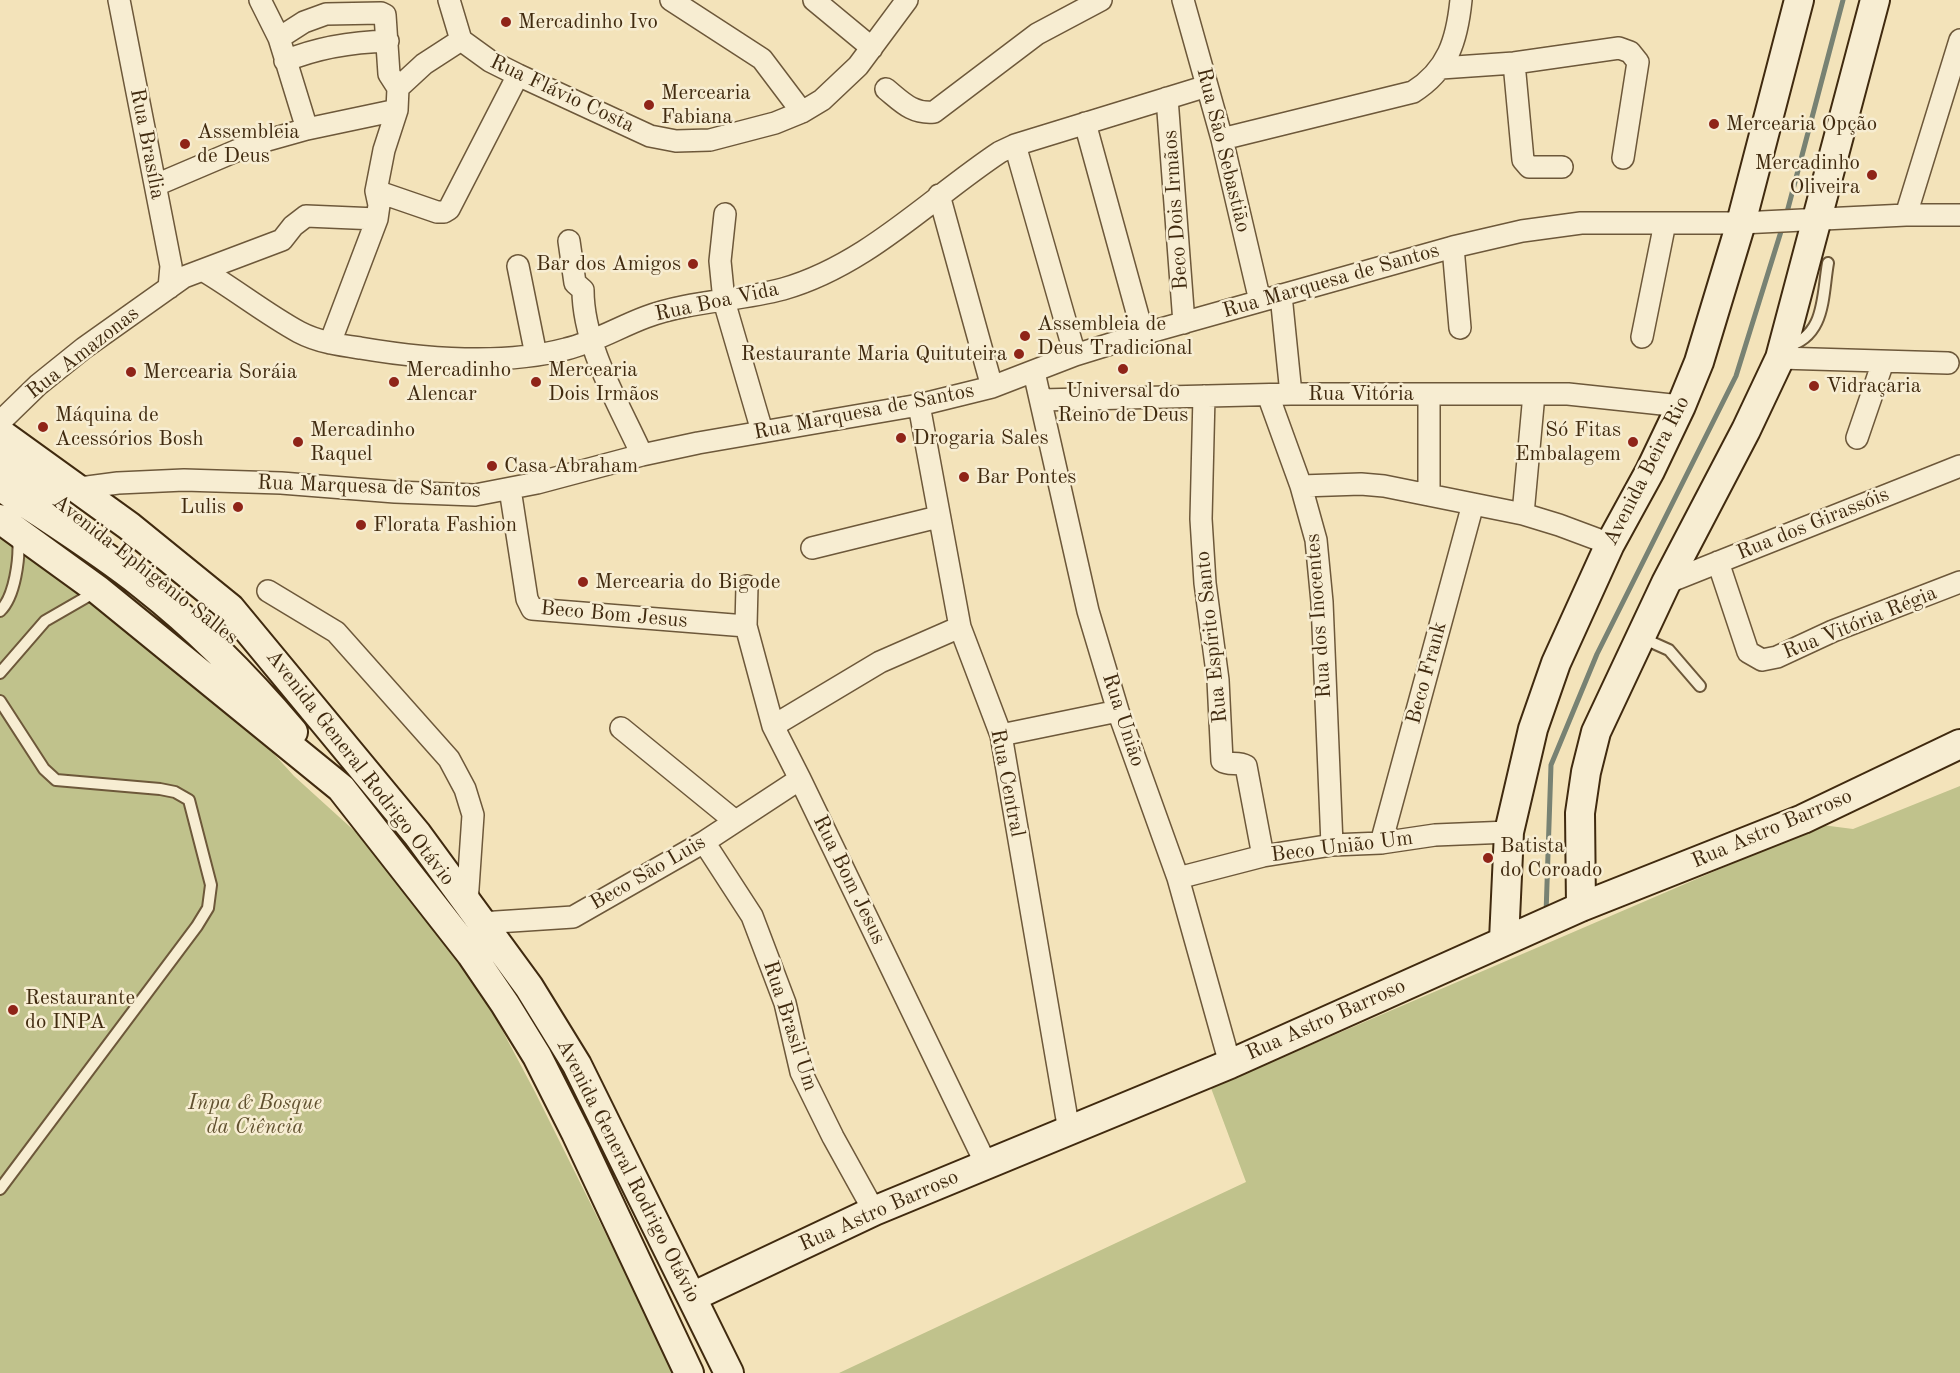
<!DOCTYPE html>
<meta charset="utf-8">
<style>
body{margin:0}
canvas{display:block;background:#f3e3ba}
</style>
<canvas width="1960" height="1373"></canvas>
<script>
const c = document.querySelector('canvas').getContext('2d');
c.lineJoin = 'round';
function paint(path, color) {
  c.fillStyle = color;
  c.fill(path, 'evenodd');
}
function stroke(path, color, width, dash) {
  c.strokeStyle = color;
  c.lineWidth = width;
  c.lineCap = dash ? 'butt' : 'round';
  c.setLineDash(dash || []);
  c.stroke(path);
}
function drawText(font, color, halo, rows, align = 'center') {
  c.font = font + ' "Old Standard TT",serif';
  c.lineWidth = 5;
  c.setLineDash([]);
  c.textBaseline = 'middle';
  c.strokeStyle = halo;
  c.fillStyle = color;
  for (const [text, x, y, turn = 0] of rows) {
    c.save();
    c.translate(x, y);
    c.rotate((+turn || 0) * Math.PI / 180);
    c.textAlign = isNaN(turn) ? turn : align;
    if (halo) c.strokeText(text, 0, 0);
    c.fillText(text, 0, 0);
    c.restore();
  }
}
paint(new Path2D(`
 M 0,535 L 129,631 L 254,732 L 294,776 L 359,835 L 429,919 L 491,1009 L 535,1092 L 675,1373 L 0,1373 Z
 M 1960,786 L 1960,1373 L 839,1373 L 1246,1182 L 1211,1088 L 1822,825 L 1853,829 Z`), '#c0c28c');
stroke(new Path2D(`
 M 1786,216 L 1843,0
 M 1546,914 L 1551,765 L 1597,654 L 1736,376 L 1783,225`), '#788273', 5);
const lane = new Path2D(`
 M 1785,347 C 1826,337 1822,297 1828,263
 M 0,611 C 15,597 20,558 18,537
 M 1640,637 L 1669,650 L 1700,686
 M 0,673 L 45,621 L 97,591
 M 0,701 L 44,769 L 56,780 L 160,789 L 175,792 L 189,800 L 211,885 L 208,908 L 197,926 L 0,1189`);
const street = new Path2D(`
 M 119,0 L 171,266 L 169,288
 M 260,0 L 279,38 L 307,129
 M 449,0 L 461,40 L 490,61 L 518,75 L 650,136 L 676,141 L 710,140 L 775,123 L 802,112 L 822,100 L 858,66 L 907,0
 M 671,0 L 762,59 L 802,112
 M 814,0 L 872,48
 M 1183,0 L 1222,139 L 1260,301
 M 279,38 L 304,22 L 326,14 L 381,13 L 385,15 L 389,74 L 398,88
 M 285,61 C 319,47 351,42 388,41
 M 1514,63 L 1523,160 L 1529,167 L 1562,167
 M 1441,68 L 1514,63 L 1619,48 L 1630,52 L 1638,62 L 1623,158
 M 886,89 C 902,102 912,114 934,112 L 1037,34 L 1101,0
 M 1167,98 L 1184,323
 M 1085,123 L 1143,334
 M 1222,139 L 1413,92 C 1448,70 1457,40 1461,0
 M 1015,145 L 1075,355
 M 156,185 L 250,145 L 307,129 L 397,110
 M 376,191 L 437,212 L 444,212 L 449,209 L 518,75
 M 939,195 L 992,387
 M 725,214 L 720,261 L 724,301 L 762,431
 M 1906,215 L 1960,40
 M 569,241 L 575,283 L 583,290 C 583,346 619,404 642,455
 M 1453,247 L 1460,328
 M 518,266 L 536,355
 M 204,271 C 236,290 266,314 299,332 C 318,342 339,345 360,348 C 425,359 502,366 566,349 C 595,342 619,327 646,317 C 689,301 738,301 783,289 C 867,265 929,199 1000,152 L 1015,145 L 1207,86
 M 1281,295 L 1291,394
 M 1642,337 L 1665,223
 M 330,343 L 377,219 L 379,205 L 376,191 L 384,150 L 397,110 L 398,88 L 424,64 L 461,40
 M 1780,358 L 1948,363
 M 1034,372 L 1088,611 L 1118,711 L 1178,878 L 1230,1064
 M 1429,394 L 1429,495
 M 1268,395 L 1301,486 L 1316,540 L 1322,602 L 1332,845
 M 1204,396 L 1201,519 L 1205,583 L 1218,680 L 1222,761 C 1229,766 1238,761 1246,766 L 1263,856
 M 1041,400 L 1291,394 L 1568,394 L 1681,406
 M 919,405 L 960,627 L 1001,735 L 1069,1131
 M 0,422 L 38,385 L 84,348 L 184,277 L 282,240 L 293,226 L 306,216 L 377,219
 M 1857,438 L 1883,362
 M 1301,486 L 1361,484 L 1384,486 L 1523,514 L 1559,525 L 1610,544
 M 80,488 L 118,483 L 184,480 L 281,483 L 395,492 L 475,495 L 537,483 L 642,455 L 698,443 L 919,405 L 992,387 L 1075,355 L 1143,334 L 1453,247 L 1522,231 L 1581,223 L 1741,223 L 1906,215 L 1960,215
 M 510,489 L 527,599 L 532,609 L 746,626
 M 1523,514 L 1534,394
 M 812,548 L 938,517
 M 1718,562 L 1748,652 L 1762,660 L 1777,657 L 1833,631 L 1960,582
 M 1666,583 L 1960,466
 M 747,586 L 746,626 L 773,726 L 800,779 L 986,1164
 M 268,591 L 336,632 L 449,759 L 465,789 L 473,815 L 467,903
 M 773,726 L 880,662 L 960,627
 M 621,728 L 735,821
 M 1001,735 L 1118,711
 M 704,842 L 752,916 L 785,1003 L 801,1072 L 833,1137 L 874,1211
 M 1381,843 L 1473,504
 M 1178,878 L 1263,856 L 1332,845 L 1381,843 L 1435,835 L 1509,832
 M 481,923 L 573,917 L 704,842 L 800,779`);
const secondary = new Path2D(`
 M 0,433 L 129,526 L 230,608 L 417,834 L 529,987 L 577,1065 L 729,1373
 M 0,461 L 56,501
 M 0,486 C 47,518 98,549 143,585 C 198,628 247,678 293,732
 M 0,519 L 98,590 L 341,788 L 471,954 L 505,1004 L 537,1056 L 576,1133 L 689,1373
 M 1581,907 L 1580,813 L 1586,772 L 1596,732 L 1666,583 L 1746,430 L 1780,358 L 1875,0
 M 1504,940 L 1509,832 L 1533,729 L 1556,663 L 1610,544 L 1650,471 L 1681,406 L 1699,362 L 1741,223 L 1799,0
 M 692,1297 L 874,1211 L 1230,1064 L 1581,907 L 1803,819 L 1960,744`);
stroke(lane, '#6d583a', 14);
stroke(street, '#6d583a', 24);
stroke(secondary, '#402a0f', 32);
stroke(lane, '#f7edd2', 10);
stroke(street, '#f7edd2', 21);
stroke(secondary, '#f7edd2', 28);
for (const [x, y, r, color] of [
 [506,22,6,"#8f2418"],
 [649,105,6,"#8f2418"],
 [1714,124,6,"#8f2418"],
 [185,144,6,"#8f2418"],
 [1872,175,6,"#8f2418"],
 [693,264,6,"#8f2418"],
 [1025,336,6,"#8f2418"],
 [1019,354,6,"#8f2418"],
 [1123,369,6,"#8f2418"],
 [131,372,6,"#8f2418"],
 [394,382,6,"#8f2418"],
 [536,382,6,"#8f2418"],
 [1814,386,6,"#8f2418"],
 [43,427,6,"#8f2418"],
 [901,438,6,"#8f2418"],
 [298,442,6,"#8f2418"],
 [1633,442,6,"#8f2418"],
 [492,466,6,"#8f2418"],
 [964,477,6,"#8f2418"],
 [238,507,6,"#8f2418"],
 [361,525,6,"#8f2418"],
 [583,582,6,"#8f2418"],
 [1488,858,6,"#8f2418"],
 [13,1010,6,"#8f2418"]
]) {
  const dot = new Path2D();
  dot.arc(x, y, r, 0, 2 * Math.PI);
  c.fillStyle = color;
  c.fill(dot);
  stroke(dot, '#f7edd2', 2);
}
drawText('21px', '#402a0f', '#f7edd2', [
 ["Mercadinho Ivo",518,22],
 ["Mercearia",661,93],
 ["Fabiana",661,117],
 ["Mercearia Opção",1726,124],
 ["Assembleia",197,132],
 ["de Deus",197,156],
 ["Mercadinho",1860,163,"right"],
 ["Oliveira",1860,187,"right"],
 ["Bar dos Amigos",681,264,"right"],
 ["Assembleia de",1037,324],
 ["Deus Tradicional",1037,348],
 ["Restaurante Maria Quituteira",1007,354,"right"],
 ["Mercadinho",406,370],
 ["Alencar",406,394],
 ["Mercearia",548,370],
 ["Dois Irmãos",548,394],
 ["Mercearia Soráia",143,372],
 ["Vidraçaria",1826,386],
 ["Universal do",1123,391,"center"],
 ["Reino de Deus",1123,415,"center"],
 ["Máquina de",55,415],
 ["Acessórios Bosh",55,439],
 ["Mercadinho",310,430],
 ["Raquel",310,454],
 ["Só Fitas",1621,430,"right"],
 ["Embalagem",1621,454,"right"],
 ["Drogaria Sales",913,438],
 ["Casa Abraham",504,466],
 ["Bar Pontes",976,477],
 ["Lulis",226,507,"right"],
 ["Florata Fashion",373,525],
 ["Mercearia do Bigode",595,582],
 ["Batista",1500,846],
 ["do Coroado",1500,870],
 ["Restaurante",25,998],
 ["do INPA",25,1022]
], 'left');
drawText('21px', '#402a0f', '#f7edd2', [
 ["Rua Flávio Costa",562,94,25],
 ["Rua Brasília",147,144,79],
 ["Rua São Sebastião",1223,150,76],
 ["Beco Dois Irmãos",1176,210,-94],
 ["Rua Marquesa de Santos",1331,281,-16],
 ["Rua Boa Vida",717,302,-12],
 ["Rua Amazonas",83,353,-38],
 ["Rua Vitória",1361,394],
 ["Rua Marquesa de Santos",864,412,-11],
 ["Avenida Beira Rio",1647,471,-63],
 ["Rua Marquesa de Santos",369,487,2],
 ["Rua dos Girassóis",1813,524,-22],
 ["Avenida Ephigênio Salles",145,570,38],
 ["Beco Bom Jesus",614,615,5],
 ["Rua dos Inocentes",1319,616,-94],
 ["Rua Vitória Régia",1860,623,-22],
 ["Rua Espírito Santo",1212,637,-96],
 ["Beco Frank",1427,673,-75],
 ["Rua União",1123,720,72],
 ["Avenida General Rodrigo Otávio",360,768,52],
 ["Rua Central",1007,783,79],
 ["Rua Astro Barroso",1772,829,-23],
 ["Beco União Um",1342,847,-7],
 ["Beco São Luis",648,873,-30],
 ["Rua Bom Jesus",849,880,64],
 ["Rua Astro Barroso",1326,1020,-24],
 ["Rua Brasil Um",790,1026,72],
 ["Avenida General Rodrigo Otávio",628,1171,63],
 ["Rua Astro Barroso",879,1211,-24]
]);
drawText('italic 21px', '#60502e', '#f7edd2', [
 ["Inpa & Bosque",255,1103],
 ["da Ciência",255,1127]
]);
</script>
